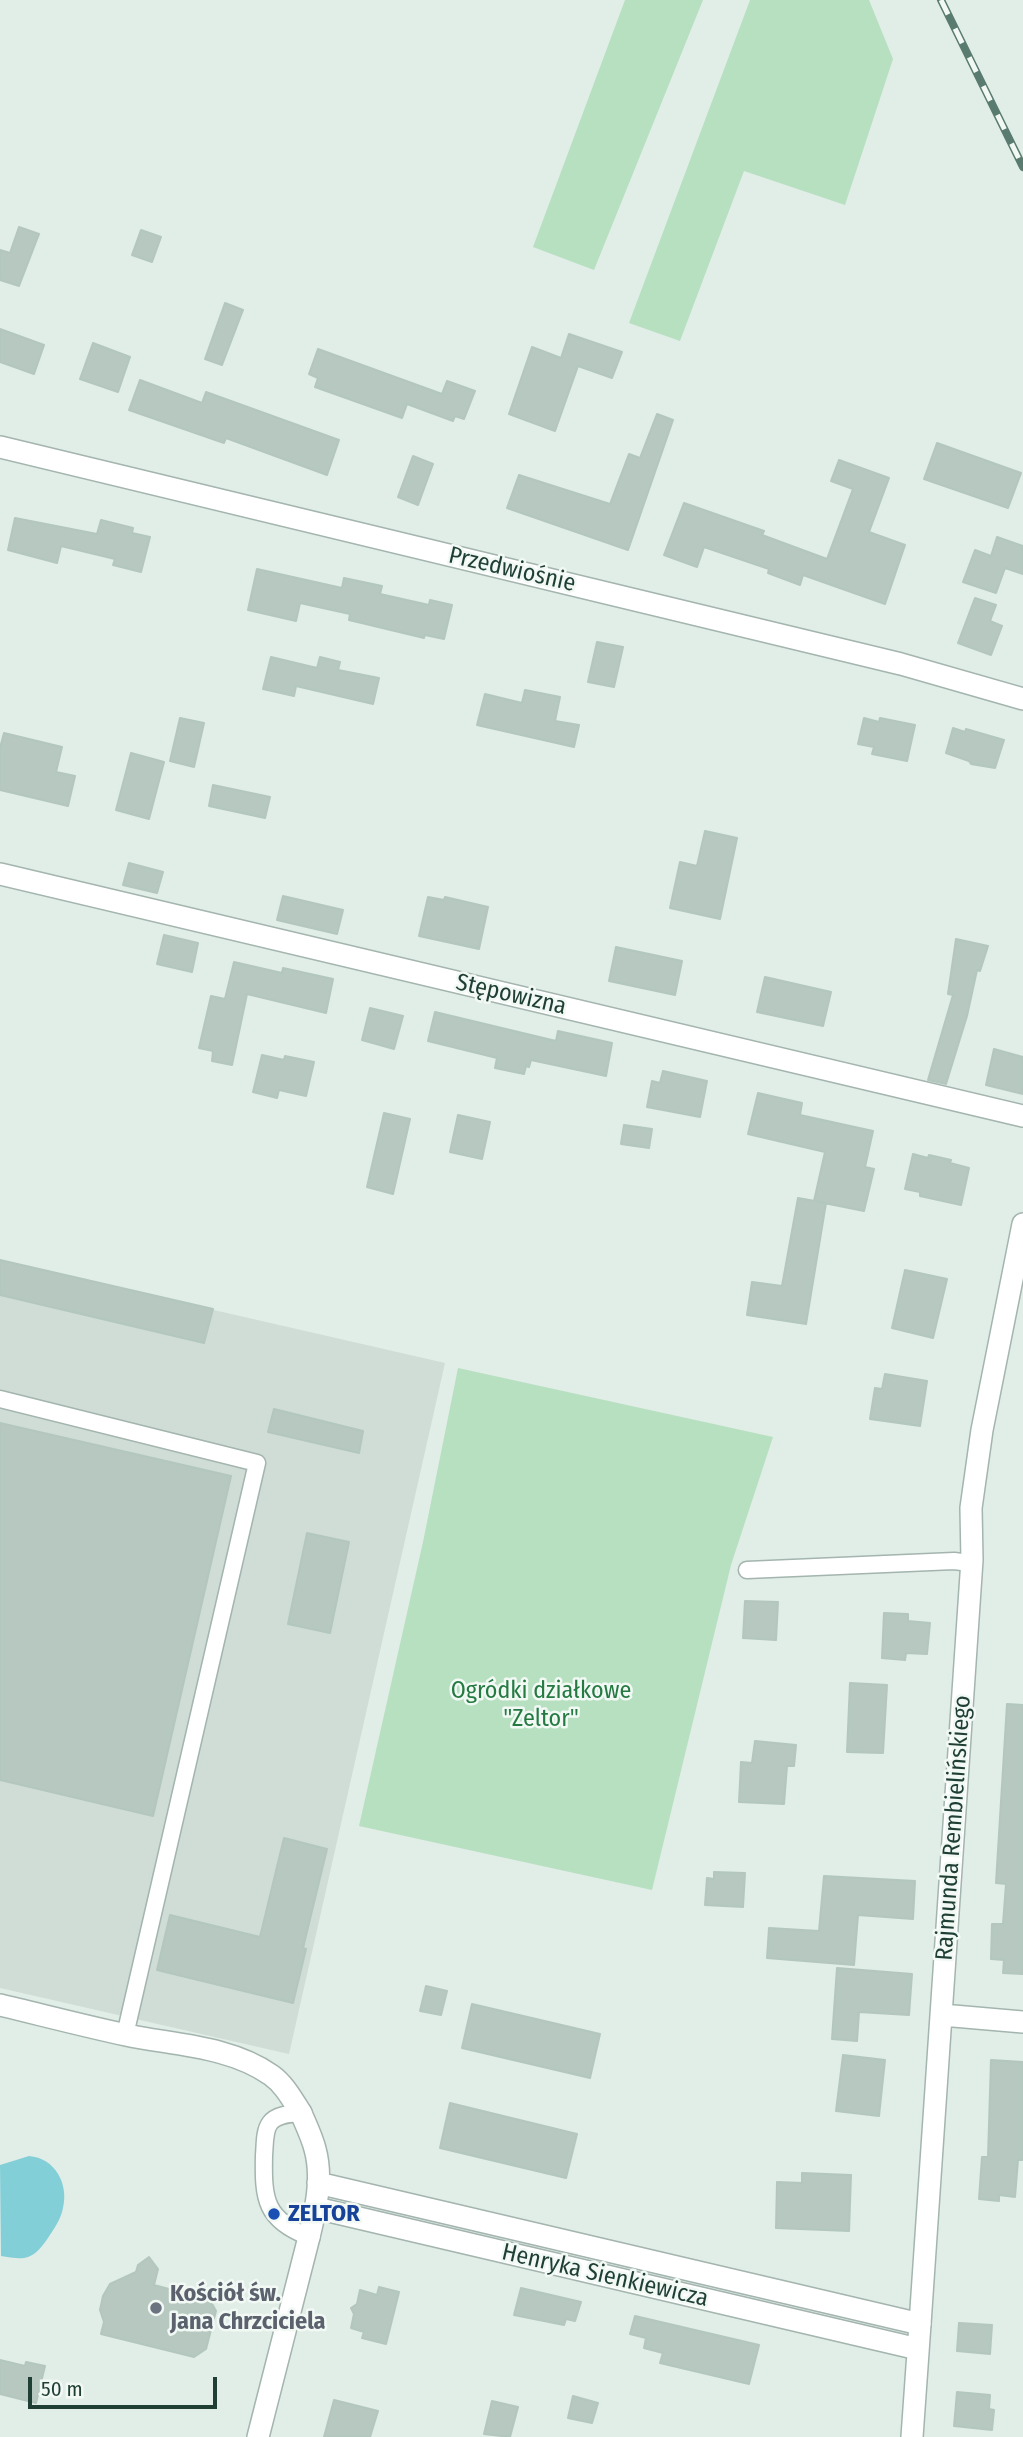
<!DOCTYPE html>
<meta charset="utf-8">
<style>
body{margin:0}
#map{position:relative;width:1023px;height:2437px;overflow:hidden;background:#e1ede7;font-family:"Fira Sans Condensed",sans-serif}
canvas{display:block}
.scale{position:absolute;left:28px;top:2377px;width:189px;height:32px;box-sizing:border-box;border:4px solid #1f3f35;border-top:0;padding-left:9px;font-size:21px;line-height:24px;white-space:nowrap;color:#1f3f35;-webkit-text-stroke:5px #f2f9f5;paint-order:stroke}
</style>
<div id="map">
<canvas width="1023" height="2437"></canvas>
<div class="scale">50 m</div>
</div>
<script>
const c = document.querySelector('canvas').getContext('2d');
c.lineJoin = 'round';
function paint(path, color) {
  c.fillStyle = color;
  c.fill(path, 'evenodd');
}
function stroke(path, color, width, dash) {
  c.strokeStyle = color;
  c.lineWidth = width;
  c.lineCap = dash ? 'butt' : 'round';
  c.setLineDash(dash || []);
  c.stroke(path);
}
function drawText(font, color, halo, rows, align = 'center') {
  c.font = font + ' "Fira Sans Condensed",sans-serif';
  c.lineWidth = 5;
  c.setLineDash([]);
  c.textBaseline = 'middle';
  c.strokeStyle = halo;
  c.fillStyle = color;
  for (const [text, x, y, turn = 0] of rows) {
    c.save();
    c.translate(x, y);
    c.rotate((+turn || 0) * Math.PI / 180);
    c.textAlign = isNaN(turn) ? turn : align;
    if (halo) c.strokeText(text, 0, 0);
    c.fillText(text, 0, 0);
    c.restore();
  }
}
paint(new Path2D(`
 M 0,1261 L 445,1363 L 289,2054 L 0,1988 Z`), '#cfddd6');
paint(new Path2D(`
 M 625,0 L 703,0 L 594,270 L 533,247 Z
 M 750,0 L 869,0 L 893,59 L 845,205 L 744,171 L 680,341 L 629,323 Z
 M 458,1368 L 773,1437 L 731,1565 L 652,1890 L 359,1826 L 423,1542 Z`), '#b7e0c0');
paint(new Path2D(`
 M 29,2156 C 55,2158 69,2184 63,2208 C 61,2219 54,2229 48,2238 C 43,2245 37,2254 28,2257 C 20,2260 10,2257 1,2256 L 0,2165 Z`), '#83cfd8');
const building = new Path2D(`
 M 19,227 L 39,234 L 19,286 L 0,280 L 0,250 L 10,253 Z
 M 141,230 L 161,237 L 152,262 L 132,255 Z
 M 225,303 L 243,310 L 222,365 L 205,359 Z
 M 0,329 L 44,345 L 34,374 L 0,362 Z
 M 569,334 L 622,352 L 612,378 L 578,366 L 555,431 L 509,414 L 532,347 L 561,358 Z
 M 93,343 L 130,357 L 118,392 L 80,379 Z
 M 318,349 L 442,394 L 447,381 L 475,391 L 464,419 L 455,416 L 453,421 L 407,404 L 402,418 L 315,387 L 318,378 L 309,374 Z
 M 140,380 L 202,403 L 206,392 L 339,440 L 327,475 L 226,438 L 224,443 L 129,410 Z
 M 657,414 L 673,420 L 628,550 L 507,508 L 519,475 L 610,504 L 629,454 L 640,458 Z
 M 937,443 L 1021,473 L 1008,508 L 924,479 Z
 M 413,456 L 433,464 L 418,505 L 398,497 Z
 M 839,460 L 889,478 L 869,532 L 905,545 L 885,604 L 803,575 L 800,585 L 768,573 L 769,569 L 704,547 L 697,567 L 664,555 L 684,503 L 764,531 L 762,535 L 827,559 L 853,489 L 831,481 Z
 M 15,518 L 97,534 L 101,520 L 133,528 L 132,533 L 150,537 L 141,572 L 113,565 L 115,559 L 61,546 L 57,563 L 8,550 Z
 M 997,537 L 1023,546 L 1023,574 L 1005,568 L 996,593 L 963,582 L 975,550 L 991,556 Z
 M 257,569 L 342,588 L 344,578 L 382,586 L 380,594 L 429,605 L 430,600 L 452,605 L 444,639 L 425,635 L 424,638 L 349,620 L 350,614 L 300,603 L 296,621 L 248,610 Z
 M 975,598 L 996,605 L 990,621 L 1002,626 L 991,655 L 958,643 Z
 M 597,642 L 623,647 L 614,687 L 588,682 Z
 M 271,657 L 317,668 L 320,657 L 340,662 L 338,670 L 379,678 L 373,704 L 296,686 L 294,696 L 263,689 Z
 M 525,690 L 560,697 L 555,721 L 579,725 L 574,747 L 477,725 L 485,694 L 522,703 Z
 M 180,718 L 204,723 L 194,767 L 170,761 Z
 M 864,718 L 879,722 L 880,718 L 915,725 L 907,761 L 872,754 L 874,747 L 858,744 Z
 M 953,728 L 965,732 L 966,729 L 1004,740 L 995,768 L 971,764 L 969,761 L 946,753 Z
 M 4,733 L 62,747 L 56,772 L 75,776 L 68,806 L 0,790 L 0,748 Z
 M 131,753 L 164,762 L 149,819 L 116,810 Z
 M 213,785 L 270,797 L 265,818 L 209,806 Z
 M 705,831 L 737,838 L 720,919 L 670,908 L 680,862 L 697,866 Z
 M 129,863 L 163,872 L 157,893 L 123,885 Z
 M 283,896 L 343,910 L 337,934 L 277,920 Z
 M 428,897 L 444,900 L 445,897 L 488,907 L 479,949 L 419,936 Z
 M 164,935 L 198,943 L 192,972 L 157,964 Z
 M 956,939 L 988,946 L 980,971 L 977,970 L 967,1016 L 946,1084 L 928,1080 L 953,995 L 948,994 Z
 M 616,947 L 682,961 L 675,995 L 609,981 Z
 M 234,962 L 282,973 L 283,968 L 333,979 L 326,1013 L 247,994 L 232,1065 L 212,1061 L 213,1051 L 199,1048 L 211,996 L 225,999 Z
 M 765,977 L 831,992 L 823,1026 L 757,1012 Z
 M 370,1008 L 403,1016 L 394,1049 L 362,1040 Z
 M 435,1012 L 556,1041 L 558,1031 L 612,1043 L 606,1076 L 531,1060 L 529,1067 L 526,1066 L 524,1074 L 495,1068 L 497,1058 L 428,1041 Z
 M 994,1049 L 1023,1057 L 1023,1094 L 986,1085 Z
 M 262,1055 L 284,1060 L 285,1056 L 314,1062 L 306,1096 L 279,1090 L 277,1098 L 253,1092 Z
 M 663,1071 L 707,1081 L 700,1117 L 647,1107 L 652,1081 L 660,1083 Z
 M 758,1093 L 802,1103 L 800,1115 L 873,1131 L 865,1167 L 874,1169 L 864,1211 L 814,1201 L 825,1152 L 748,1134 Z
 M 384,1113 L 410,1119 L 393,1194 L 367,1187 Z
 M 458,1115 L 490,1122 L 482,1159 L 450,1152 Z
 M 624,1125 L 652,1129 L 649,1148 L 621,1144 Z
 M 913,1154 L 928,1158 L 929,1155 L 951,1160 L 950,1163 L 969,1168 L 961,1205 L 920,1196 L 920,1192 L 905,1189 Z
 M 798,1198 L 826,1203 L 806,1324 L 747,1315 L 752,1282 L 782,1286 Z
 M 0,1260 L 213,1309 L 204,1343 L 0,1295 Z
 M 905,1270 L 947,1279 L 933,1338 L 892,1328 Z
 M 885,1374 L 927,1381 L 920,1426 L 870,1419 L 875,1388 L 882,1389 Z
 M 274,1409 L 363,1431 L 359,1453 L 268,1432 Z
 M 0,1423 L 231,1476 L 153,1816 L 0,1780 Z
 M 307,1533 L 349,1542 L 330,1633 L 288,1624 Z
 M 745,1601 L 778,1602 L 776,1640 L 743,1638 Z
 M 884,1613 L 908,1614 L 908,1621 L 930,1623 L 927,1654 L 906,1653 L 905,1660 L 882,1658 Z
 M 850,1683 L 887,1685 L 883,1753 L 847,1752 Z
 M 1007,1704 L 1023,1705 L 1023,1974 L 1003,1973 L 1004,1960 L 991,1959 L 992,1924 L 1003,1924 L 1006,1884 L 996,1883 Z
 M 755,1741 L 796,1745 L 794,1766 L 787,1766 L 784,1804 L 739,1802 L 741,1762 L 752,1763 Z
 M 284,1838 L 327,1849 L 303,1948 L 306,1949 L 293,2003 L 157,1970 L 170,1915 L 260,1937 Z
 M 714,1872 L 745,1873 L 743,1907 L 705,1905 L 707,1878 L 714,1879 Z
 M 824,1876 L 915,1881 L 913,1919 L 858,1915 L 854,1965 L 767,1958 L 769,1928 L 819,1931 Z
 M 837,1968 L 912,1974 L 909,2015 L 859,2012 L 857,2041 L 832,2039 Z
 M 426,1986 L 447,1991 L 441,2015 L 420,2011 Z
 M 472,2004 L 600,2034 L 590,2078 L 462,2048 Z
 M 843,2055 L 885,2060 L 879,2116 L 836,2111 Z
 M 991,2060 L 1023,2062 L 1023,2160 L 1018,2160 L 1015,2197 L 999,2195 L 999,2201 L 979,2199 L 982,2157 L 988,2157 Z
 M 450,2103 L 577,2134 L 566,2178 L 440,2148 Z
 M 802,2173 L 851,2175 L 849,2231 L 776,2228 L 777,2182 L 802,2183 Z
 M 149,2257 L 158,2269 L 154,2285 L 210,2300 L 216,2311 L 206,2349 L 194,2357 L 101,2334 L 104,2322 L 100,2310 L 103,2296 L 110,2284 L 136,2272 L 138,2265 Z
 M 379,2287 L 399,2292 L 386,2344 L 362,2338 L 364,2332 L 351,2328 L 354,2314 L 351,2308 L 357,2304 L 360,2290 L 377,2295 Z
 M 521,2288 L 581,2302 L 575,2321 L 566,2319 L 564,2325 L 514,2315 Z
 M 635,2316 L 759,2345 L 749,2384 L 660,2363 L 663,2353 L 644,2348 L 646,2338 L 630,2334 Z
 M 959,2323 L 992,2325 L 990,2354 L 957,2351 Z
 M 0,2360 L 25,2366 L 26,2362 L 45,2366 L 36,2403 L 0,2394 Z
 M 957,2392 L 990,2395 L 989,2409 L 994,2410 L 992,2430 L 954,2426 Z
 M 573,2396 L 598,2403 L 592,2423 L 568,2418 Z
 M 334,2400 L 378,2411 L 370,2437 L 324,2437 Z
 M 492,2401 L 518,2407 L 510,2437 L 484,2434 Z`);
paint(building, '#b6c8c0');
stroke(building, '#b3c7be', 2);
const service = new Path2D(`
 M 0,1399 L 257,1463 L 125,2035
 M 747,1570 L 954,1561 L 970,1563
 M 301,2113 C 291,2114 277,2114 270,2123 C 264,2131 265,2145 264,2155 C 263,2200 265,2219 309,2237`);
const minor = new Path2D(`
 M 0,447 L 901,664 L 1023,699
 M 0,874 L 1023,1116
 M 0,2005 C 42,2015 84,2026 126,2035 C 174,2045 230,2046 271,2075 C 284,2084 292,2099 301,2113
 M 942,2015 L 1023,2022
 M 920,2324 L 972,1560 L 971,1508 L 982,1430 L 1023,1224
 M 258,2437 L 309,2237`);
const tertiary = new Path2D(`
 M 301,2113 C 306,2125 312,2137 315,2149 C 323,2178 316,2208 309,2237
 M 318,2183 L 920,2324 L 912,2437
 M 316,2208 L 918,2349`);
stroke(service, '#a3b5ae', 19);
stroke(minor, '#a3b5ae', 24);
stroke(tertiary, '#a3b5ae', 24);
stroke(service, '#fff', 16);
stroke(minor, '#fff', 21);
stroke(tertiary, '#fff', 21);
const rail = new Path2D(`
 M 941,0 L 1023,167`);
stroke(rail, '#5a7b70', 8);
stroke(rail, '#f2f9f5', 5, [16]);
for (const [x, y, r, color] of [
 [274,2214,7,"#1a4fb4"],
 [156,2308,7,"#6b7280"]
]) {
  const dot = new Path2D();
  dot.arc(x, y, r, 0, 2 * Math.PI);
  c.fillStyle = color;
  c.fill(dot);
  stroke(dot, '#f2f9f5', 2.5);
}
drawText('24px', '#1f3f35', '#f2f9f5', [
 ["Przedwiośnie",512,570,13],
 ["Stępowizna",511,995,13],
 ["Rajmunda Rembielińskiego",954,1828,-86],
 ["Henryka Sienkiewicza",605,2276,13]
]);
drawText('24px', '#257a42', '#f2f9f5', [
 ["Ogródki działkowe",541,1691],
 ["\"Zeltor\"",541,1719]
]);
drawText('bold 24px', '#164399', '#f2f9f5', [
 ["ZELTOR",288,2214]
], 'left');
drawText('bold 24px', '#5b616d', '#f2f9f5', [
 ["Kościół św.",170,2294],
 ["Jana Chrzciciela",170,2322]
], 'left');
</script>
